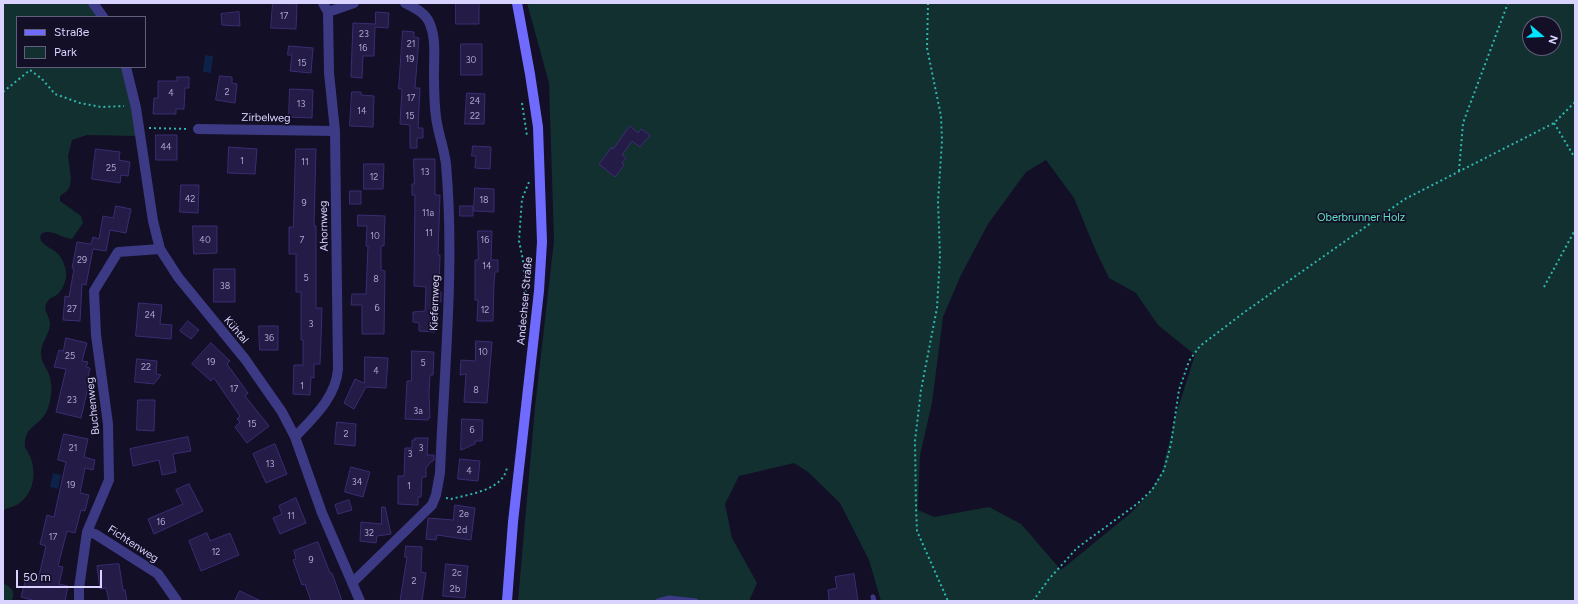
<!DOCTYPE html>
<meta charset="utf-8">
<style>
body{margin:0}
#map{position:relative;width:1578px;height:604px;overflow:hidden;background:#130f26;font-family:Figtree,sans-serif}
canvas{display:block}
.frame{position:absolute;inset:0;border:4px solid #d9d4ff;pointer-events:none}
.legend{position:absolute;left:16px;top:16px;width:130px;height:52px;box-sizing:border-box;background:#130f26;border:1px solid #625e7d;margin:0;padding:5px 7px;list-style:none;font-size:12px;color:#d9d4ff}
.legend li{display:flex;align-items:center;gap:8px;height:20px}
.legend b{width:20px;border:1px solid #625e7d}
.north{position:absolute;left:1522px;top:16px;width:40px;height:40px;box-sizing:border-box;background:#130f26;border:1px solid #625e7d;border-radius:50%;rotate:109deg;font-size:11px;font-weight:700;line-height:16px;text-align:center;color:#d9d4ff}
.north::after{content:'';display:block;margin:auto;width:14px;height:18px;background:#00e5ff;clip-path:polygon(50% 0,100% 100%,50% 72%,0 100%)}
.scale{position:absolute;left:16px;top:570px;width:86px;height:18px;box-sizing:border-box;border:2px solid #d9d4ff;border-top:0;padding-left:5px;font-size:12px;line-height:14px;white-space:nowrap;color:#d9d4ff;-webkit-text-stroke:3px #130f26;paint-order:stroke}
</style>
<div id="map">
<canvas width="1578" height="604"></canvas>
<div class="frame"></div>
<ul class="legend">
<li><b style="height:5px;background:#6f6bff"></b>Straße</li>
<li><b style="height:11px;background:#12302f"></b>Park</li>
</ul>
<div class="north">N</div>
<div class="scale">50 m</div>
</div>
<script>
const c = document.querySelector('canvas').getContext('2d');
c.lineJoin = 'round';
function paint(path, color) {
  c.fillStyle = color;
  c.fill(path, 'evenodd');
}
function stroke(path, color, width, dash) {
  c.strokeStyle = color;
  c.lineWidth = width;
  c.lineCap = dash ? 'butt' : 'round';
  c.setLineDash(dash || []);
  c.stroke(path);
}
function drawText(font, color, halo, rows, align = 'center') {
  c.font = font + ' Figtree,sans-serif';
  c.lineWidth = 3.5;
  c.setLineDash([]);
  c.textBaseline = 'middle';
  c.strokeStyle = halo;
  c.fillStyle = color;
  for (const [text, x, y, turn = 0] of rows) {
    c.save();
    c.translate(x, y);
    c.rotate((+turn || 0) * Math.PI / 180);
    c.textAlign = isNaN(turn) ? turn : align;
    if (halo) c.strokeText(text, 0, 0);
    c.fillText(text, 0, 0);
    c.restore();
  }
}
paint(new Path2D(`
 M 3,3 L 90,3 L 99,17 L 17,17 L 17,67 L 123,67 L 138,136 L 87,135 L 72,140 L 68,156 L 71,178 L 70,186 L 67,191 L 60,196 L 60,201 L 81,216 L 83,223 L 72,239 C 61,238 51,228 41,234 C 40,237 40,240 42,242 C 46,247 53,249 57,253 C 63,258 67,270 66,278 C 65,283 62,290 58,294 C 55,297 50,297 48,301 C 41,308 50,316 50,324 C 50,334 41,342 41,353 C 41,361 45,366 48,372 C 53,383 52,397 48,408 C 41,428 23,424 25,448 C 28,451 28,453 30,456 C 39,478 31,504 5,509 L 3,513 Z
 M 527,3 L 1575,3 L 1575,601 L 881,601 L 869,560 L 840,503 L 808,472 L 794,463 L 739,476 L 725,504 L 732,538 L 757,583 L 749,601 L 518,601 L 535,407 L 554,241 L 549,83 ZM 1530,24 L 1554,24 L 1554,48 L 1530,48 ZM 1046,160 L 1074,198 L 1095,249 L 1109,278 L 1136,293 L 1158,325 L 1195,355 L 1177,411 L 1162,472 L 1150,492 L 1132,512 L 1061,570 L 1021,524 L 989,507 L 934,517 L 918,510 L 920,455 L 932,403 L 943,317 L 960,277 L 988,224 L 1026,172 Z
 M 3,583 C 11,588 16,590 12,600 L 3,601 Z`), '#12302f');
paint(new Path2D(`
 M 205,55 L 213,56 L 211,73 L 203,72 Z
 M 53,473 L 61,475 L 58,489 L 50,487 Z`), '#0c2248');
const building = new Path2D(`
 M 273,3 L 297,4 L 296,29 L 271,28 Z
 M 456,3 L 479,3 L 479,24 L 456,24 Z
 M 239,12 L 240,26 L 222,25 L 221,14 Z
 M 376,12 L 389,13 L 388,28 L 375,27 L 374,56 L 363,56 L 362,78 L 351,77 L 353,23 L 375,24 Z
 M 403,31 L 414,32 L 414,37 L 419,38 L 415,88 L 420,88 L 418,128 L 423,128 L 423,138 L 417,138 L 417,148 L 410,148 L 410,125 L 400,124 L 402,89 L 399,89 Z
 M 461,44 L 482,44 L 482,75 L 461,75 Z
 M 289,46 L 313,48 L 311,73 L 290,71 L 292,55 L 288,55 Z
 M 220,76 L 232,77 L 232,83 L 237,84 L 235,103 L 216,100 Z
 M 177,77 L 189,77 L 189,88 L 185,88 L 184,109 L 176,109 L 176,114 L 153,114 L 154,98 L 158,98 L 158,81 L 177,81 Z
 M 290,89 L 313,90 L 312,118 L 289,117 Z
 M 352,92 L 361,92 L 361,95 L 374,96 L 373,127 L 350,126 Z
 M 467,93 L 485,94 L 484,124 L 465,124 Z
 M 630,126 L 638,133 L 641,129 L 650,135 L 640,147 L 632,141 L 622,155 L 626,158 L 622,163 L 624,165 L 615,177 L 599,164 L 612,147 L 613,149 Z
 M 156,135 L 177,135 L 177,160 L 156,160 Z
 M 473,146 L 491,147 L 490,169 L 475,168 L 476,156 L 472,156 Z
 M 229,147 L 257,149 L 255,174 L 228,173 Z
 M 96,149 L 120,152 L 119,160 L 130,162 L 128,176 L 121,175 L 120,183 L 92,179 Z
 M 296,149 L 316,149 L 314,226 L 316,226 L 316,308 L 322,308 L 321,340 L 320,364 L 314,364 L 314,378 L 311,377 L 310,395 L 293,394 L 294,365 L 303,365 L 303,340 L 301,340 L 301,292 L 296,292 L 296,254 L 289,254 L 289,227 L 293,227 Z
 M 414,159 L 435,159 L 435,195 L 440,195 L 438,255 L 440,255 L 439,292 L 441,292 L 441,302 L 436,302 L 435,332 L 419,331 L 419,323 L 413,322 L 413,312 L 425,311 L 426,287 L 414,286 L 415,195 L 412,195 L 412,184 L 414,184 Z
 M 364,164 L 384,164 L 383,189 L 364,189 Z
 M 181,185 L 199,185 L 198,213 L 180,212 Z
 M 475,188 L 494,189 L 494,212 L 474,211 Z
 M 350,191 L 361,191 L 361,204 L 350,204 Z
 M 116,206 L 131,209 L 126,233 L 110,230 L 106,251 L 93,249 L 86,285 L 82,284 L 80,321 L 63,320 L 65,296 L 69,297 L 74,269 L 72,268 L 77,242 L 91,244 L 93,237 L 99,239 L 103,216 L 113,218 Z
 M 460,206 L 473,206 L 473,216 L 460,216 Z
 M 358,215 L 385,216 L 384,246 L 381,246 L 381,270 L 385,271 L 384,334 L 362,334 L 362,305 L 351,305 L 352,294 L 366,294 L 368,246 L 366,246 L 367,226 L 358,226 Z
 M 193,226 L 217,226 L 217,253 L 194,254 Z
 M 478,231 L 492,231 L 491,260 L 498,260 L 498,272 L 495,272 L 494,283 L 493,321 L 477,321 L 478,300 L 475,300 L 475,260 L 478,260 Z
 M 214,269 L 235,269 L 235,302 L 214,302 Z
 M 139,303 L 162,305 L 160,324 L 172,325 L 171,339 L 136,336 Z
 M 188,321 L 199,330 L 191,339 L 180,331 Z
 M 259,326 L 278,326 L 278,350 L 260,350 Z
 M 66,338 L 87,343 L 82,361 L 88,362 L 86,367 L 90,368 L 87,382 L 89,383 L 81,418 L 56,412 L 66,369 L 54,367 L 59,350 L 63,351 Z
 M 476,341 L 492,342 L 487,403 L 464,402 L 466,374 L 460,375 L 461,360 L 475,361 Z
 M 211,343 L 230,361 L 227,364 L 248,393 L 245,396 L 269,426 L 247,443 L 235,427 L 240,422 L 237,419 L 240,416 L 214,378 L 211,381 L 192,364 Z
 M 412,351 L 434,352 L 433,375 L 430,375 L 429,393 L 430,418 L 428,418 L 428,420 L 405,419 L 407,381 L 411,381 Z
 M 365,357 L 388,358 L 386,388 L 366,387 L 354,409 L 344,403 L 355,379 L 364,383 Z
 M 137,359 L 157,361 L 156,374 L 161,375 L 154,384 L 135,382 Z
 M 138,400 L 155,400 L 154,431 L 137,430 Z
 M 462,419 L 483,420 L 482,441 L 475,441 L 475,444 L 461,450 Z
 M 337,422 L 356,424 L 355,446 L 335,444 Z
 M 64,434 L 88,439 L 84,457 L 95,460 L 93,470 L 85,468 L 80,493 L 89,495 L 85,511 L 81,510 L 75,533 L 67,531 L 58,566 L 63,567 L 59,584 L 68,586 L 65,601 L 36,601 L 21,597 L 26,578 L 38,580 L 46,546 L 40,544 L 47,515 L 54,517 L 66,462 L 58,460 Z
 M 188,437 L 191,451 L 173,454 L 176,472 L 162,475 L 159,460 L 133,466 L 130,449 Z
 M 415,438 L 428,438 L 427,455 L 434,455 L 434,460 L 431,462 L 426,468 L 426,477 L 422,477 L 421,497 L 418,497 L 418,505 L 398,504 L 398,476 L 404,476 L 405,448 L 412,448 L 412,440 L 415,440 Z
 M 275,444 L 287,474 L 266,483 L 253,454 Z
 M 460,459 L 480,461 L 478,481 L 458,479 Z
 M 351,467 L 370,472 L 363,497 L 345,492 Z
 M 189,484 L 203,511 L 154,534 L 148,519 L 183,504 L 176,490 Z
 M 296,498 L 306,523 L 280,534 L 273,518 L 282,514 L 279,506 Z
 M 349,500 L 352,510 L 338,514 L 335,505 Z
 M 455,505 L 475,508 L 471,540 L 437,535 L 436,540 L 426,539 L 428,518 L 453,520 Z
 M 382,507 L 385,507 L 391,534 L 377,536 L 376,543 L 360,541 L 361,522 L 381,524 Z
 M 207,533 L 210,541 L 230,533 L 239,555 L 201,571 L 189,541 Z
 M 318,542 L 330,573 L 332,573 L 342,601 L 311,601 L 305,584 L 302,585 L 293,560 L 296,559 L 294,551 Z
 M 406,546 L 422,547 L 421,572 L 426,573 L 422,601 L 400,601 L 407,557 L 405,557 Z
 M 119,564 L 123,590 L 125,590 L 127,601 L 109,601 L 106,588 L 100,589 L 97,566 Z
 M 446,564 L 468,566 L 465,598 L 443,596 Z
 M 854,574 L 858,601 L 829,601 L 828,590 L 837,588 L 835,577 Z
 M 240,591 L 261,601 L 235,601 Z`);
paint(building, '#241b47');
stroke(building, '#3b2d73', 1);
stroke(new Path2D(`
 M 928,3 L 927,48 L 941,116 L 942,141 L 938,201 L 940,256 L 937,308 L 921,390 L 915,441 L 916,508 L 917,531 L 948,601
 M 3,92 L 30,70 L 42,79 L 55,94 L 80,103 L 101,107 L 124,106
 M 522,103 L 527,136
 M 1554,123 L 1575,158
 M 149,128 L 189,129
 M 1459,171 L 1463,123 L 1508,3
 M 1544,287 L 1575,230
 M 524,317 L 526,299 L 523,260 L 519,241 L 522,199 L 529,182
 M 446,498 L 451,499 C 470,494 504,490 507,467
 M 1033,601 L 1049,579 L 1077,548 L 1137,504 L 1152,490 L 1164,470 L 1171,444 L 1179,390 L 1189,361 L 1200,346 L 1246,311 L 1405,199 L 1554,123 L 1575,102`), '#2fb8b0', 2, [2, 3]);
stroke(new Path2D(`
 M 873,597 L 874,601
 M 658,601 L 669,598 L 696,601`), '#3d3a85', 5);
stroke(new Path2D(`
 M 93,3 L 103,17
 M 328,12 L 354,3
 M 126,67 L 136,108 L 153,221 L 160,249 L 178,277 L 245,359 L 282,412 L 295,437 L 322,513 L 360,601
 M 198,129 L 335,131
 M 295,437 C 314,417 336,397 338,369 L 335,131 L 329,73 L 328,12 L 323,3
 M 87,532 L 95,534 L 158,574 L 177,601
 M 352,583 L 432,505 L 436,495 L 440,473 C 444,371 455,266 446,164 C 444,148 438,133 436,117 C 434,102 434,87 434,72 C 434,55 436,39 430,24 C 426,13 415,8 405,3
 M 79,601 L 79,588 L 87,532 L 109,480 L 108,424 L 96,335 L 94,291 L 118,252 L 160,249`), '#3d3a85', 10);
stroke(new Path2D(`
 M 507,601 L 513,522 L 539,291 L 542,242 L 538,127 L 530,74 L 517,3`), '#6f6bff', 10);
drawText('9px', '#aca6d1', null, [
 ["17",284,16],
 ["23",364,34],
 ["21",411,44],
 ["16",363,48],
 ["19",410,59],
 ["30",471,60],
 ["15",302,63],
 ["2",227,92],
 ["4",171,93],
 ["17",411,98],
 ["24",475,101],
 ["13",301,104],
 ["14",362,111],
 ["15",410,116],
 ["22",475,116],
 ["44",166,147],
 ["1",242,161],
 ["11",305,162],
 ["25",111,168],
 ["13",425,172],
 ["12",374,177],
 ["42",190,199],
 ["18",484,200],
 ["9",304,203],
 ["11a",428,213],
 ["11",429,233],
 ["10",375,236],
 ["40",205,240],
 ["7",302,240],
 ["16",485,240],
 ["29",82,260],
 ["14",487,266],
 ["5",306,278],
 ["8",376,279],
 ["38",225,286],
 ["6",377,308],
 ["27",72,309],
 ["12",485,310],
 ["24",150,315],
 ["3",311,324],
 ["36",269,338],
 ["10",483,352],
 ["25",70,356],
 ["19",211,362],
 ["5",423,363],
 ["22",146,367],
 ["4",376,371],
 ["1",302,386],
 ["17",234,389],
 ["8",476,390],
 ["23",72,400],
 ["3a",418,411],
 ["15",252,424],
 ["6",472,430],
 ["2",346,434],
 ["21",73,448],
 ["3",421,448],
 ["3",410,454],
 ["13",270,464],
 ["4",469,471],
 ["34",357,482],
 ["19",71,485],
 ["1",409,486],
 ["2e",464,514],
 ["11",291,516],
 ["16",161,522],
 ["2d",462,530],
 ["32",369,533],
 ["17",53,537],
 ["12",216,552],
 ["9",311,560],
 ["2c",457,573],
 ["2",414,581],
 ["2b",455,589]
]);
drawText('11px', '#d9d4ff', '#130f26', [
 ["Zirbelweg",266,118,1],
 ["Ahornweg",324,226,-91],
 ["Andechser Straße",525,301,-85],
 ["Kiefernweg",435,303,-88],
 ["Kühtal",236,330,50],
 ["Buchenweg",93,406,-96],
 ["Fichtenweg",133,544,33]
]);
drawText('11px', '#5fe0c0', '#130f26', [
 ["Oberbrunner Holz",1361,218]
]);
</script>
